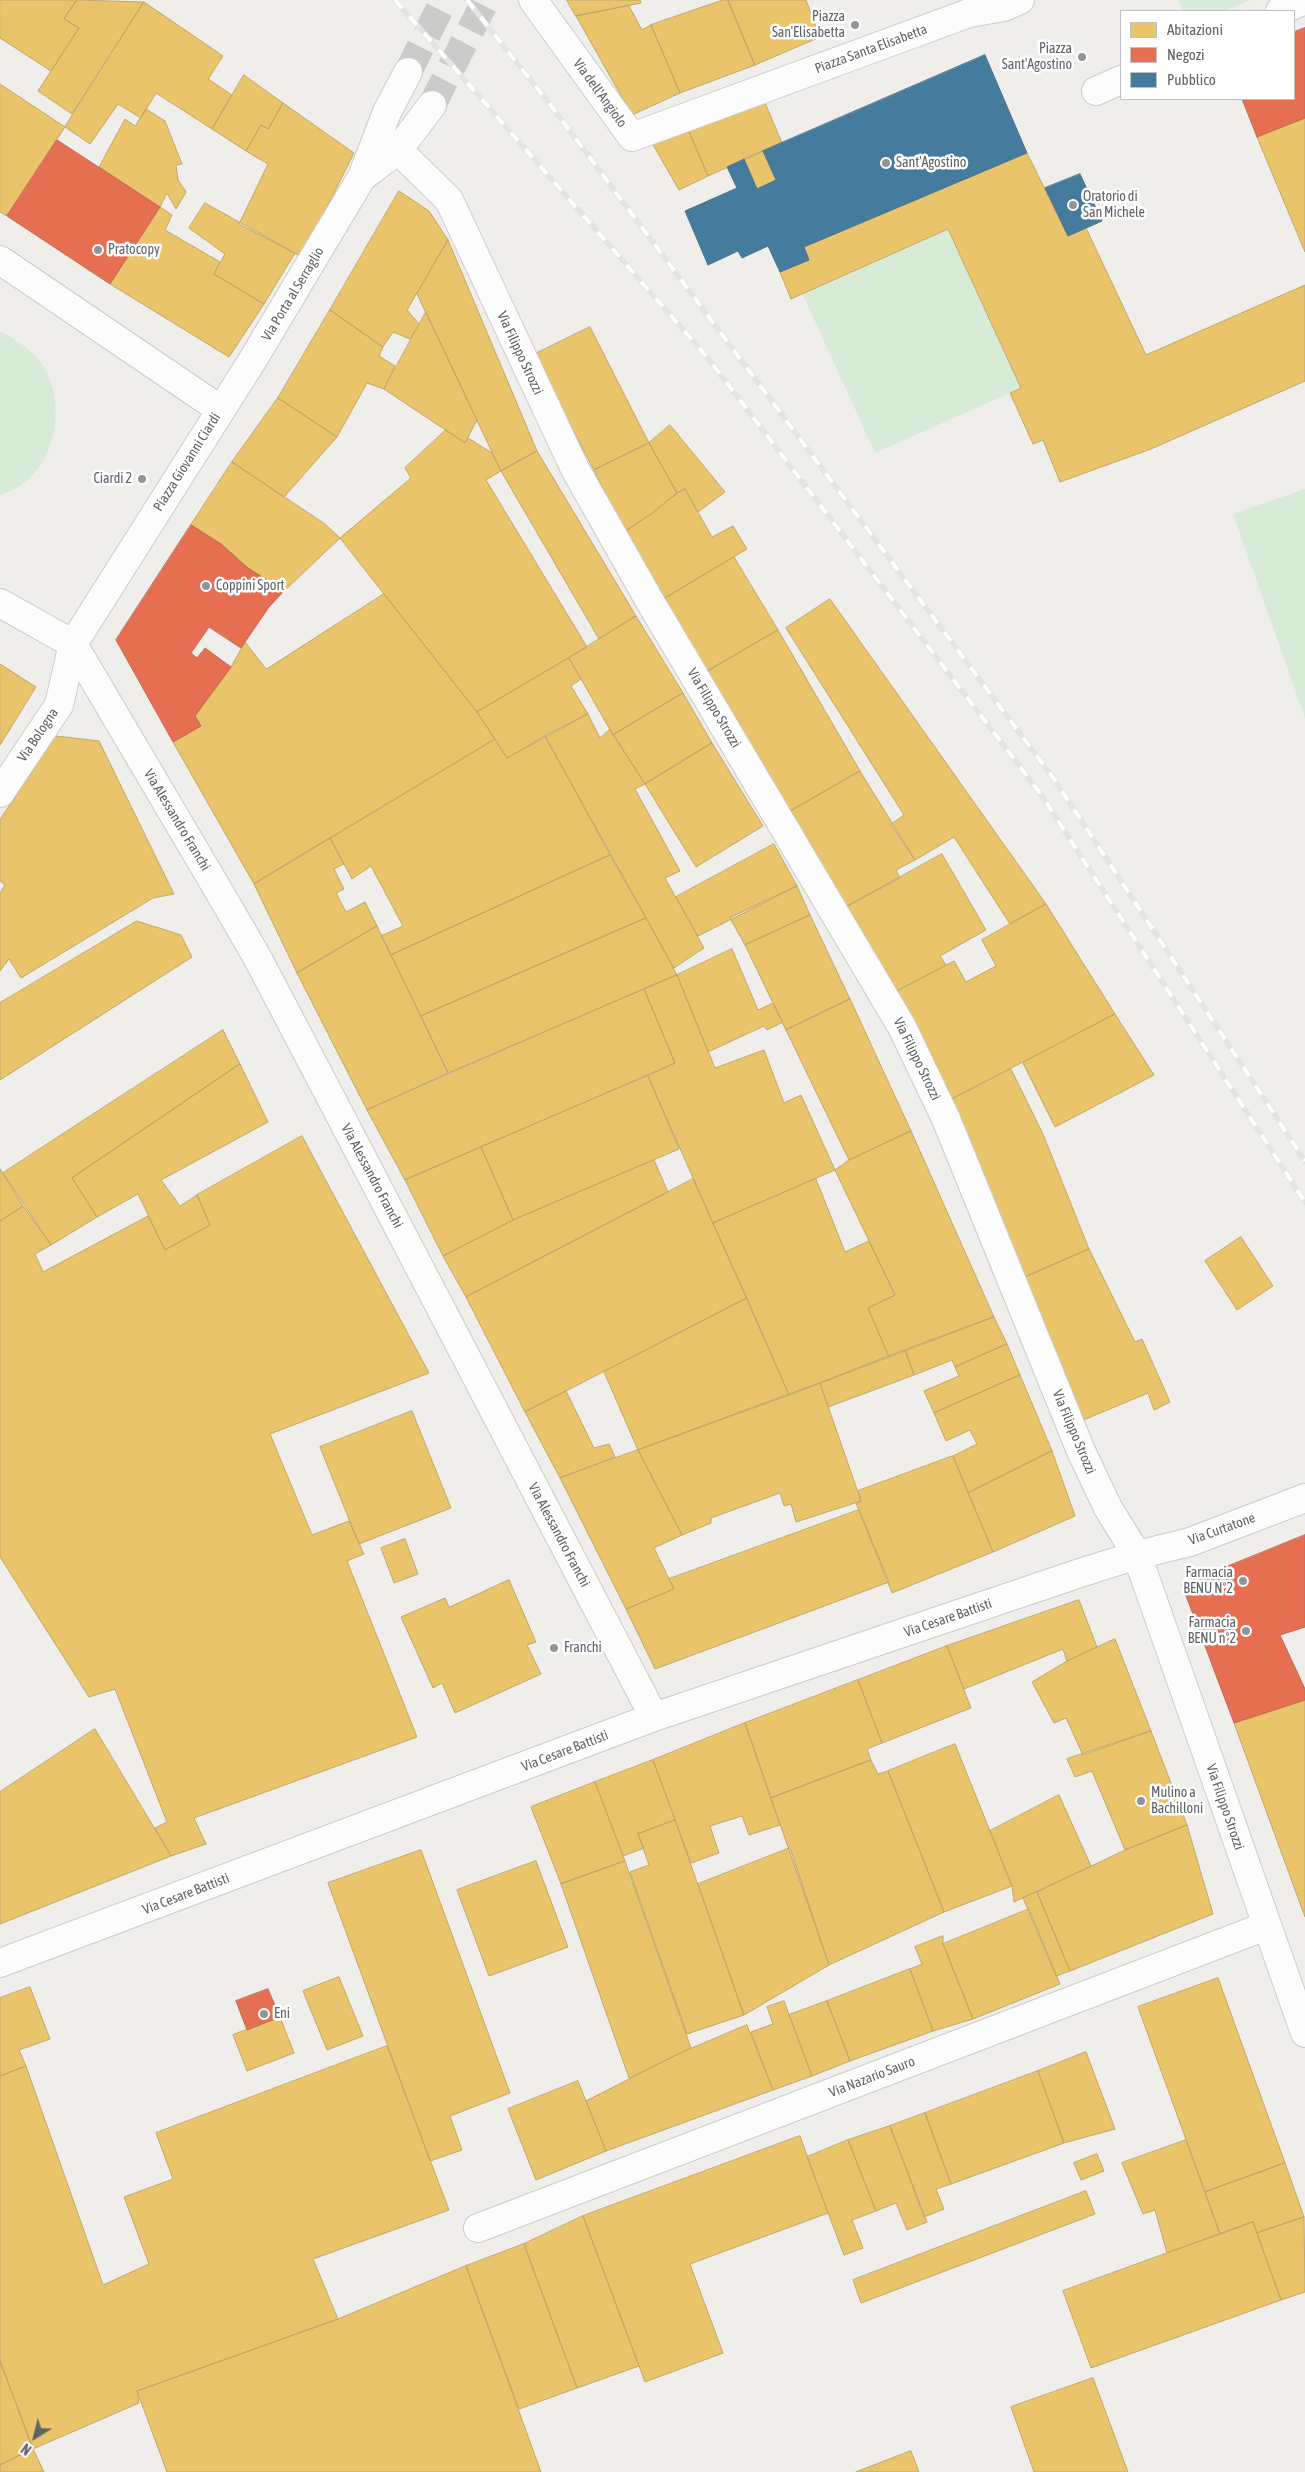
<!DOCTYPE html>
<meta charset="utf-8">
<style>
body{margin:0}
#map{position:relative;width:1305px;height:2472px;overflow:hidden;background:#efeeea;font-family:"Asap Condensed",sans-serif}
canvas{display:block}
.legend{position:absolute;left:1120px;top:10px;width:175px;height:90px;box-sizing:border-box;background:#fff;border:1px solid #bfc1c3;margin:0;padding:6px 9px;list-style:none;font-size:15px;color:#5f6368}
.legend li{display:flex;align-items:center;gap:10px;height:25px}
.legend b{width:25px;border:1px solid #bfc1c3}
.north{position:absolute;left:10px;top:2412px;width:50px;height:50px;-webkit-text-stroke:4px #fff;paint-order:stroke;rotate:216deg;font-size:14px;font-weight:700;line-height:20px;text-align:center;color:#5f6368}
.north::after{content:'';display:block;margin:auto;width:18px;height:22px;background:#5f6368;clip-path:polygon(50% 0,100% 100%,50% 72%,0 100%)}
</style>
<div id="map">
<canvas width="1305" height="2472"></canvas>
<ul class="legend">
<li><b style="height:14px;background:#e9c46a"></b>Abitazioni</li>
<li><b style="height:14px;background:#e76f51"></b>Negozi</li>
<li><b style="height:14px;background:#457b9d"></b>Pubblico</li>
</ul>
<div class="north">N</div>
</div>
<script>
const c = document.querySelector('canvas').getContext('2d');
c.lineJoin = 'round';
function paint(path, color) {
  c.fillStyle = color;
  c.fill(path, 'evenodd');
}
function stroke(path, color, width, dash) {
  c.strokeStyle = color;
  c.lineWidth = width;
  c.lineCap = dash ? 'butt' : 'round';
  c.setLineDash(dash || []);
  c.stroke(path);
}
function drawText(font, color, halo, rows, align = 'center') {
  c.font = font + ' "Asap Condensed",sans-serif';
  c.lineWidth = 5;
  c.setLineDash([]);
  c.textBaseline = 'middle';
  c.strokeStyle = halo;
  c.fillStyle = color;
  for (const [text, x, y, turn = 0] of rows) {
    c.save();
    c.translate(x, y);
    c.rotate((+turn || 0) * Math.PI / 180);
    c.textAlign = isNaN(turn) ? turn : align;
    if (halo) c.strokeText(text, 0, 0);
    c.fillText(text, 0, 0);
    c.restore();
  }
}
paint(new Path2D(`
 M 1178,0 L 1251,0 L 1224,11 L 1183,11 Z
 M 948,229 L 1021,388 L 875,453 L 803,295 Z
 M 0,331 C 14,339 33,350 42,364 C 70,408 55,479 0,495 Z
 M 1305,489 L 1305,718 L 1233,514 Z`), '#d8ebd6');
const homes = new Path2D(`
 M 0,0 L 77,0 L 64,19 L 79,28 L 51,71 L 0,38 Z
 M 77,0 L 144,2 L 72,114 L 38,91 L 79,28 L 64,19 Z
 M 567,0 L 640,0 L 641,3 L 576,16 Z
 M 723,0 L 728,0 L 755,65 L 680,93 L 651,25 Z
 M 728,0 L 806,0 L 820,37 L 755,65 Z
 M 144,2 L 223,56 L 208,79 L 232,95 L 212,129 L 156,93 L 141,118 L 118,104 L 90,144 L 65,127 Z
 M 629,6 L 642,30 L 651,25 L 680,93 L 632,115 L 576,16 Z
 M 244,75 L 283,103 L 268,129 L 261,125 L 246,151 L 212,129 Z
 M 0,84 L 65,127 L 7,216 L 0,212 Z
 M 761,93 L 782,143 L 708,176 L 684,120 Z
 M 283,103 L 354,153 L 302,257 L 239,224 L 268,164 L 246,151 L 261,125 L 268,129 Z
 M 146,109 L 165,121 L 182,164 L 176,165 L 178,180 L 186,192 L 176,209 L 167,193 L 160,207 L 99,167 L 125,119 L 135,126 Z
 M 1305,118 L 1305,252 L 1257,137 Z
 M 684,120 L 708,176 L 679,190 L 648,136 Z
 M 763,151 L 776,180 L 757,189 L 744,159 Z
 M 1027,153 L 1068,236 L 1086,228 L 1146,355 L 1305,285 L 1305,381 L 1151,449 L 1060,482 L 1043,440 L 1033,444 L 1010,393 L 1021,388 L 948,229 L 791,299 L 780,272 L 809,260 L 804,247 Z
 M 399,191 L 429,211 L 448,240 L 407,310 L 419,324 L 410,339 L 393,332 L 383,347 L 330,310 Z
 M 205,203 L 295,253 L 264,304 L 214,274 L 225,254 L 189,228 Z
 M 160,207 L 172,215 L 165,230 L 220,262 L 214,274 L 264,304 L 229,357 L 110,284 Z
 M 448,240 L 537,451 L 501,471 L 417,294 Z
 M 330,310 L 383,347 L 379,356 L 395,366 L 384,389 L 367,383 L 337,437 L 278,398 Z
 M 426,312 L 477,420 L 465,443 L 384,389 Z
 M 590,327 L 649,443 L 594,470 L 533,355 Z
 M 278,398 L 337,437 L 284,497 L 232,462 Z
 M 670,425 L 725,492 L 698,512 L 685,489 L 677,493 L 649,443 Z
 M 446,430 L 465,443 L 468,438 L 492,453 L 501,471 L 486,480 L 587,647 L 477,712 L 340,538 L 411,478 L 405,468 Z
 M 649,443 L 677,493 L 651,514 L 624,532 L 594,470 Z
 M 537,451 L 636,616 L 599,639 L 501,471 Z
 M 232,462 L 325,524 L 340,538 L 284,591 L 248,568 L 221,544 L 191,525 Z
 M 685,489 L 712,537 L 733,526 L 747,549 L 662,600 L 624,532 L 651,514 L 677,493 Z
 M 734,557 L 778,630 L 706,672 L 662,600 Z
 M 384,594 L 477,712 L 495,739 L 254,884 L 173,742 L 201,726 L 195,716 L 231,667 L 245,642 L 266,669 Z
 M 830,599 L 1046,904 L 1010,924 L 954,837 L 915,860 L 891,824 L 904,815 L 786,628 Z
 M 636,616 L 683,693 L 613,735 L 569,658 Z
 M 778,630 L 860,771 L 789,812 L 706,672 Z
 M 569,658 L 581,679 L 571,686 L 588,714 L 507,758 L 477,712 Z
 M 0,664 L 36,687 L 0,745 Z
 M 683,693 L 712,743 L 645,784 L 613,735 Z
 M 588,714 L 600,738 L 610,729 L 645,784 L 635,789 L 680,871 L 665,878 L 704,948 L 674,968 L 545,736 Z
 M 56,736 L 99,741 L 174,894 L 153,898 L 21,978 L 9,959 L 0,971 L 0,893 L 5,885 L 0,881 L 0,820 Z
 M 545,736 L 610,855 L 391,955 L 381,936 L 403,926 L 371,866 L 352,879 L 330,838 L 495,739 L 507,758 Z
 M 712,743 L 763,826 L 696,867 L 645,784 Z
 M 860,771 L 915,860 L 896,870 L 900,878 L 846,907 L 789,812 Z
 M 330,838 L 344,864 L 334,869 L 344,889 L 336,893 L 346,912 L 365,902 L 377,926 L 297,973 L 254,884 Z
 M 774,844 L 797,886 L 698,936 L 676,897 Z
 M 942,854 L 986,930 L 940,956 L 946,965 L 895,992 L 846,907 Z
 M 610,855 L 646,918 L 421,1016 L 391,955 Z
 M 797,886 L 810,915 L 745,945 L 730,918 Z
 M 1046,904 L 1115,1014 L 948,1101 L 895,992 L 954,961 L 966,982 L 996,966 L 982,940 Z
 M 810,915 L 850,999 L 786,1030 L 745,945 Z
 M 646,918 L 677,975 L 448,1073 L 421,1016 Z
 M 137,921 L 181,935 L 192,957 L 0,1080 L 0,1003 Z
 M 377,926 L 448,1073 L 367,1110 L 297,973 Z
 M 732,949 L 758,1010 L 773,1003 L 783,1022 L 767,1030 L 764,1026 L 708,1052 L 677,975 Z
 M 677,975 L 715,1068 L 764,1050 L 784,1103 L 801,1095 L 835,1170 L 713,1223 L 648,1076 L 675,1063 L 644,989 Z
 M 644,989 L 675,1063 L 405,1180 L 367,1110 Z
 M 850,999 L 911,1131 L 849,1160 L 786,1030 Z
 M 1115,1014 L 1154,1075 L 1055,1127 L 1023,1063 Z
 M 223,1030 L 240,1064 L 72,1178 L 97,1217 L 51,1245 L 3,1173 Z
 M 240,1064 L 268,1122 L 161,1180 L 180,1206 L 197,1195 L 210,1225 L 165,1250 L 138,1194 L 97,1217 L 72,1178 Z
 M 1011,1069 L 1043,1134 L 1089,1249 L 1016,1281 L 948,1101 Z
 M 648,1076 L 679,1149 L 513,1220 L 481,1147 Z
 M 911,1131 L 994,1317 L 889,1357 L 868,1308 L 895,1295 L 835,1170 L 849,1160 Z
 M 302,1136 L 429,1373 L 270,1434 L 312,1535 L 349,1521 L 364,1554 L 347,1561 L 417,1737 L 194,1818 L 206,1844 L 171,1856 L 155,1828 L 167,1822 L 115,1689 L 89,1697 L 0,1557 L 0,1221 L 23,1206 L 51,1245 L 35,1254 L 43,1272 L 148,1216 L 165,1250 L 210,1225 L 197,1195 Z
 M 481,1147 L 513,1220 L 443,1256 L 405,1180 Z
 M 654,1160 L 668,1192 L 466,1297 L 443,1256 L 513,1220 Z
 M 0,1169 L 23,1206 L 0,1221 Z
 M 693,1179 L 747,1298 L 525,1412 L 466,1297 Z
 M 816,1179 L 845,1252 L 869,1241 L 895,1295 L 868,1308 L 889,1357 L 789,1395 L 713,1223 Z
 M 1241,1237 L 1273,1286 L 1237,1310 L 1205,1261 Z
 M 1089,1249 L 1135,1342 L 1142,1339 L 1170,1402 L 1154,1410 L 1148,1393 L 1074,1424 L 1016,1281 Z
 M 747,1298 L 789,1395 L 638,1450 L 604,1372 Z
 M 994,1317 L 1007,1344 L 955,1367 L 952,1360 L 914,1375 L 905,1350 Z
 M 1007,1344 L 1020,1375 L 934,1413 L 924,1391 L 959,1376 L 955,1367 Z
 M 905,1350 L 914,1375 L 828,1407 L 820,1383 Z
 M 1020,1375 L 1052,1451 L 968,1493 L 953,1456 L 977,1444 L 970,1430 L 946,1441 L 934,1413 Z
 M 820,1383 L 861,1501 L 796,1522 L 791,1504 L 784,1506 L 780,1493 L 711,1518 L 711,1523 L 682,1535 L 638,1450 Z
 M 566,1391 L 594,1448 L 609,1444 L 615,1457 L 560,1478 L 525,1412 Z
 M 412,1411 L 451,1508 L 359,1544 L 320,1447 Z
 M 638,1450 L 682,1535 L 654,1548 L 674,1589 L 626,1609 L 560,1478 Z
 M 1052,1451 L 1075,1516 L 993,1552 L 968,1493 Z
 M 953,1456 L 993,1552 L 892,1593 L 856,1503 L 861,1501 L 858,1491 Z
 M 859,1510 L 889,1582 L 655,1669 L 626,1609 L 674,1589 L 669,1579 Z
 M 405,1539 L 418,1574 L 394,1583 L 381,1548 Z
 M 509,1580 L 536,1642 L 527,1645 L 541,1674 L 455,1713 L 442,1683 L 433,1688 L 401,1617 L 445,1598 L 449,1607 Z
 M 1079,1600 L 1097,1647 L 1067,1661 L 1063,1649 L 964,1689 L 947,1646 Z
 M 1115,1639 L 1151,1731 L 1083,1755 L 1066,1718 L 1054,1723 L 1032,1682 L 1067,1661 Z
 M 947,1646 L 971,1708 L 882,1743 L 858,1680 Z
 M 858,1680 L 882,1743 L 867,1749 L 871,1760 L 771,1798 L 745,1723 Z
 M 1305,1700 L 1305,1917 L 1234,1723 Z
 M 745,1723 L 780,1825 L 749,1835 L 742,1816 L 710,1826 L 719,1853 L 691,1863 L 653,1760 Z
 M 95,1729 L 171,1856 L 0,1924 L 0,1792 Z
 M 1151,1731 L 1187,1825 L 1125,1850 L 1092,1771 L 1075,1777 L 1067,1759 Z
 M 955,1744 L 1012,1886 L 944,1912 L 888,1771 Z
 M 653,1760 L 675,1820 L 638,1834 L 644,1848 L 623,1856 L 595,1782 Z
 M 871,1760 L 878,1774 L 888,1771 L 944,1912 L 829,1965 L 771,1798 Z
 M 595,1782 L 625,1861 L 561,1884 L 531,1807 Z
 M 1059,1795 L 1091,1866 L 1014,1902 L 1012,1886 L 990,1831 Z
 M 675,1820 L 744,2015 L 687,2034 L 630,1872 L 649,1865 L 638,1834 Z
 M 1187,1825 L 1213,1914 L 1070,1971 L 1037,1892 L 1125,1850 Z
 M 790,1848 L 829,1965 L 744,2015 L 698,1884 Z
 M 421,1850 L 510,2093 L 450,2116 L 462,2150 L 430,2161 L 328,1883 Z
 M 536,1861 L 568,1947 L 489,1976 L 457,1890 Z
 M 625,1861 L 691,2048 L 629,2078 L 561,1884 Z
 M 1037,1892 L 1070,1971 L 1056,1976 L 1023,1898 Z
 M 1029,1909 L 1060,1984 L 973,2019 L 943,1944 Z
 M 943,1936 L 943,1944 L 973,2019 L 933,2031 L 910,1969 L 922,1964 L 915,1947 Z
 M 910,1969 L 933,2031 L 850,2061 L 827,2001 Z
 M 339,1977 L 363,2036 L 327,2050 L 303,1991 Z
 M 1218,1978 L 1285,2163 L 1205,2192 L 1138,2007 Z
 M 30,1987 L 50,2039 L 19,2050 L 26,2066 L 0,2076 L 0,1998 Z
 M 784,2001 L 812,2076 L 773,2090 L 751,2032 L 773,2024 L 767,2007 Z
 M 827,2001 L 850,2061 L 812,2076 L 789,2015 Z
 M 280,2017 L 294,2053 L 247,2071 L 233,2035 Z
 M 747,2025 L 773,2090 L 606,2151 L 586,2101 L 680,2053 Z
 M 387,2046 L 449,2210 L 313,2259 L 338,2319 L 137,2391 L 139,2403 L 33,2449 L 0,2361 L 0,2076 L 26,2066 L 103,2285 L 149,2264 L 124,2197 L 173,2179 L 156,2133 Z
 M 1086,2052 L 1115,2129 L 1064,2143 L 1038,2071 Z
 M 1038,2071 L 1064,2143 L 951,2184 L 925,2113 Z
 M 578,2081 L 606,2151 L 536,2180 L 508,2109 Z
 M 925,2113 L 951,2184 L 936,2189 L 944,2209 L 924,2217 L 890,2126 Z
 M 890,2126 L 927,2222 L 907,2230 L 896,2203 L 876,2211 L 848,2140 Z
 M 800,2136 L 828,2213 L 690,2264 L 723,2353 L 645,2382 L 583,2216 Z
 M 848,2140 L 876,2211 L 852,2220 L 863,2248 L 844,2255 L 807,2157 Z
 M 1186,2140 L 1220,2234 L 1167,2253 L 1155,2210 L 1143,2214 L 1122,2163 Z
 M 1097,2154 L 1104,2171 L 1081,2180 L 1074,2163 Z
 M 1285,2163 L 1304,2217 L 1257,2233 L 1253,2222 L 1220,2234 L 1205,2192 Z
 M 1086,2191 L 1095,2214 L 861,2303 L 853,2280 Z
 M 583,2216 L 639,2366 L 577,2388 L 524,2244 Z
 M 1304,2217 L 1305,2292 L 1281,2300 L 1257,2233 Z
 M 1253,2222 L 1281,2300 L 1091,2368 L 1063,2291 Z
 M 524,2244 L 577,2388 L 519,2409 L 466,2266 Z
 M 466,2266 L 541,2472 L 167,2472 L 137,2391 L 338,2319 Z
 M 0,2361 L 33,2449 L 0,2465 Z
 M 1093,2378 L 1128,2472 L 1034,2472 L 1011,2407 Z
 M 33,2449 L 44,2472 L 0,2472 L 0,2465 Z
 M 911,2451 L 919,2472 L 856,2472 Z`);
paint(homes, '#e9c46a');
stroke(homes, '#c0a769', 1);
const shops = new Path2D(`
 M 1305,28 L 1305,118 L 1257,137 L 1242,99 L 1294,99 L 1294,32 Z
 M 57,140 L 160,207 L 110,284 L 7,216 Z
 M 191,525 L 221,544 L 248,568 L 284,591 L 269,607 L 241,648 L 209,627 L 191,653 L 197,658 L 205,648 L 231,667 L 195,716 L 201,726 L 173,742 L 116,640 Z
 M 1305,1535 L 1305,1627 L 1280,1635 L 1305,1689 L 1305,1700 L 1234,1723 L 1182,1585 Z
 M 268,1989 L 280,2017 L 247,2030 L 236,2001 Z`);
paint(shops, '#e76f51');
stroke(shops, '#be6b58', 1);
const public = new Path2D(`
 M 985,55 L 1027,153 L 804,247 L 809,260 L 780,272 L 768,246 L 742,258 L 738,251 L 708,265 L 685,211 L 737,188 L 727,167 L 744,159 L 757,189 L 776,180 L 763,151 Z
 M 1080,174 L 1102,221 L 1068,236 L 1045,188 Z`);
paint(public, '#457b9d');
stroke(public, '#4d748d', 1);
stroke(new Path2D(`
 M 408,72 L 444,0
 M 432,105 L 486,0`), '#cbcbca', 28, [28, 14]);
const street = new Path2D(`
 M 533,0 L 632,137 L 969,13 L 1004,7 L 1020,0
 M 1280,11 L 1305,0
 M 1096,91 L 1121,80
 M 398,150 L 432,105
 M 362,177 L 387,112 L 408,72
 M 0,793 L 59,705 L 73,644
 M 1137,1555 L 1305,2033
 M 478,2228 L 1266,1926`);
const secondary = new Path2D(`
 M 0,260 L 221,410
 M 0,603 L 73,644 L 217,888 L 257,957 L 332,1100 L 654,1717
 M 73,644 L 252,361 L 362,177 L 398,150 L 449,200 L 575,469 L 648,598 L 902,1027 L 946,1119 L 1081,1451 L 1108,1508 L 1137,1555
 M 0,1963 L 654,1717 L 1080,1573 L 1137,1555 L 1190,1542 L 1305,1498`);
stroke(street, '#cbcccc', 30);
stroke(secondary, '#cacacb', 30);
stroke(street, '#fdfcfc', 28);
stroke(secondary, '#fdfcfc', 28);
const rail = new Path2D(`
 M 395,0 L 707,357 L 1040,793 L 1305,1202
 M 467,0 L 552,107 L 1054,779 L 1305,1161`);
stroke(rail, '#e4e4e4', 5.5);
stroke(rail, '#fff', 4, [11]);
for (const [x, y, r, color] of [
 [855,25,5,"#919496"],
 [1082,57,5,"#919496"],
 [886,163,5,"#919496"],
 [1073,205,5,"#919496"],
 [98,250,5,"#919496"],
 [142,479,5,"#919496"],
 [206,586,5,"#919496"],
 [1243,1581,5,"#919496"],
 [1246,1631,5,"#919496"],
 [554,1648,5,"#919496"],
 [1141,1801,5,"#919496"],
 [264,2014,5,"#919496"]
]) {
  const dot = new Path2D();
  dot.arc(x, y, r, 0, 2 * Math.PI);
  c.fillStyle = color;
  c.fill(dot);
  stroke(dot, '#fff', 2);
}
drawText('14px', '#5f6368', '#fff', [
 ["Piazza",845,17,"right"],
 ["San'Elisabetta",845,33,"right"],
 ["Piazza",1072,49,"right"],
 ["Sant'Agostino",1072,65,"right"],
 ["Sant'Agostino",896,163],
 ["Oratorio di",1083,197],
 ["San Michele",1083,213],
 ["Pratocopy",108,250],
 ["Ciardi 2",132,479,"right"],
 ["Coppini Sport",216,586],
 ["Farmacia",1233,1573,"right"],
 ["BENU N°2",1233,1589,"right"],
 ["Farmacia",1236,1623,"right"],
 ["BENU n°2",1236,1639,"right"],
 ["Franchi",564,1648],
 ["Mulino a",1151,1793],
 ["Bachilloni",1151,1809],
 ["Eni",274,2014]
], 'left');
drawText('14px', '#5f6368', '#fff', [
 ["Piazza Santa Elisabetta",871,49,-20],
 ["Via dell'Angiolo",600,93,54],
 ["Via Porta al Serraglio",293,294,-59],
 ["Via Filippo Strozzi",520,353,65],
 ["Piazza Giovanni Ciardi",187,462,-58],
 ["Via Filippo Strozzi",714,708,59],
 ["Via Bologna",38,735,-56],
 ["Via Alessandro Franchi",177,820,59],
 ["Via Filippo Strozzi",917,1059,64],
 ["Via Alessandro Franchi",372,1176,62],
 ["Via Filippo Strozzi",1074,1432,67],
 ["Via Curtatone",1222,1529,-20],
 ["Via Alessandro Franchi",559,1535,62],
 ["Via Cesare Battisti",948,1618,-19],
 ["Via Cesare Battisti",565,1751,-21],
 ["Via Filippo Strozzi",1225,1807,71],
 ["Via Cesare Battisti",186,1894,-21],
 ["Via Nazario Sauro",872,2077,-21]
]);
</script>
